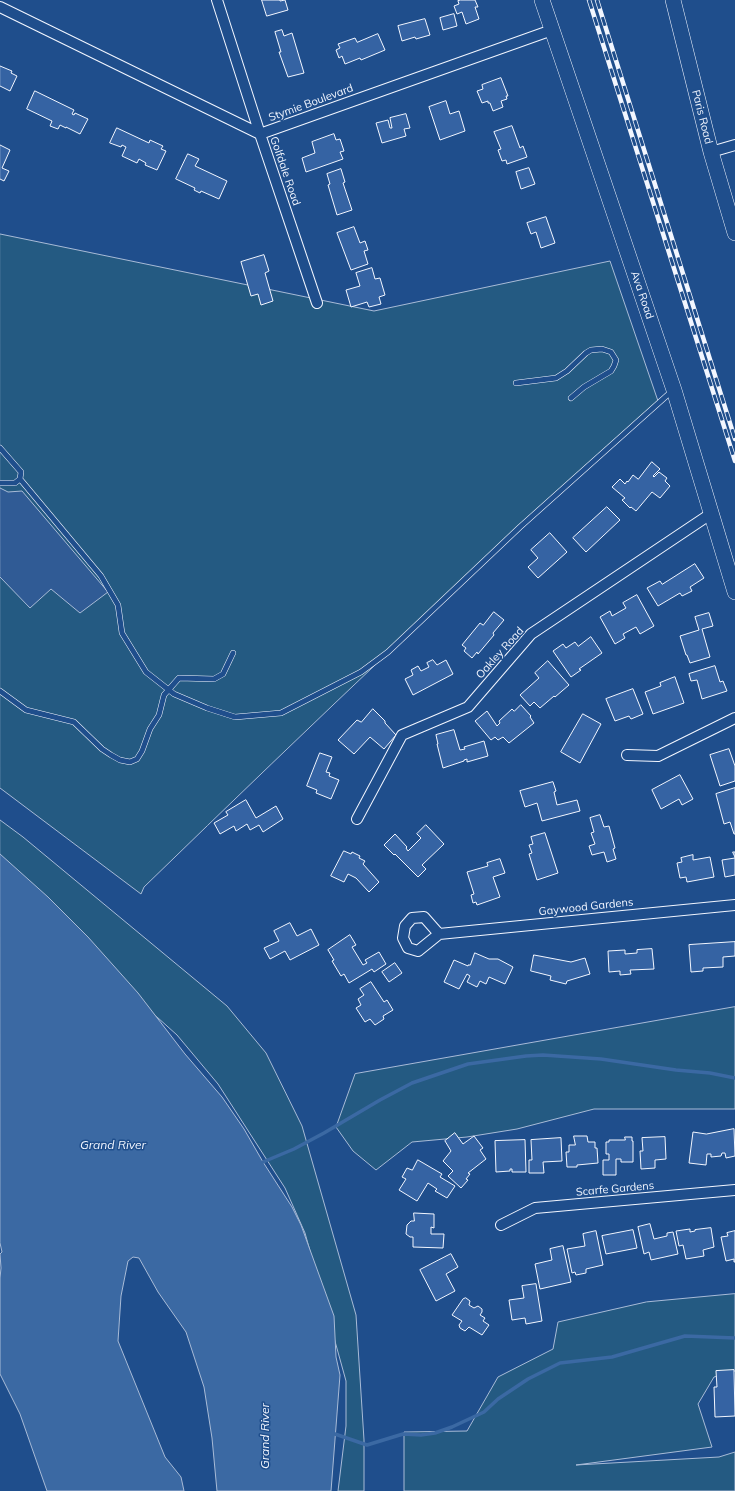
<!DOCTYPE html>
<style>
body{margin:0}
canvas{display:block;background:#1f4e8c}
</style>
<canvas width="735" height="1491"></canvas>
<script>
const c = document.querySelector('canvas').getContext('2d');
c.lineJoin = 'round';
function paint(path, color) {
  c.fillStyle = color;
  c.fill(path, 'evenodd');
}
function stroke(path, color, width, dash) {
  c.strokeStyle = color;
  c.lineWidth = width;
  c.lineCap = dash ? 'butt' : 'round';
  c.setLineDash(dash || []);
  c.stroke(path);
}
function drawText(font, color, halo, rows, align = 'center') {
  c.font = font + ' Mulish,sans-serif';
  c.lineWidth = 3;
  c.setLineDash([]);
  c.textBaseline = 'middle';
  c.strokeStyle = halo;
  c.fillStyle = color;
  for (const [text, x, y, turn = 0] of rows) {
    c.save();
    c.translate(x, y);
    c.rotate((+turn || 0) * Math.PI / 180);
    c.textAlign = isNaN(turn) ? turn : align;
    if (halo) c.strokeText(text, 0, 0);
    c.fillText(text, 0, 0);
    c.restore();
  }
}
const green = new Path2D(`
 M 0,234 L 374,311 L 610,261 L 658,401 C 484,560 313,723 144,887 L 141,894 L 0,788 Z
 M 0,820 L 23,837 L 227,1006 L 266,1053 L 302,1126 L 356,1315 L 364,1440 L 364,1491 L 338,1491 L 346,1426 L 346,1381 L 305,1233 L 285,1188 L 218,1084 L 177,1035 L 39,911 L 0,864 Z
 M 735,1007 L 735,1109 L 594,1109 L 517,1129 L 467,1137 L 412,1142 L 376,1170 L 353,1151 L 336,1127 L 355,1074 Z
 M 735,1294 L 735,1371 L 714,1377 L 698,1404 L 712,1447 L 576,1465 L 719,1457 L 735,1452 L 735,1491 L 404,1491 L 404,1432 L 467,1431 L 498,1377 L 553,1349 L 558,1322 L 646,1302 Z`);
paint(green, '#245a82');
stroke(green, '#a8bbd7', 1);
const parking = new Path2D(`
 M 0,488 L 8,492 L 22,491 L 108,592 L 80,613 L 51,589 L 30,608 L 0,577 Z`);
paint(parking, '#305b95');
stroke(parking, '#a8bbd7', 1);
const water = new Path2D(`
 M 0,854 L 48,897 L 88,937 L 138,993 L 185,1054 L 222,1097 L 244,1129 L 263,1162 L 292,1207 L 301,1225 L 334,1316 L 336,1357 L 340,1375 L 331,1491 L 217,1491 L 212,1438 L 204,1387 L 186,1332 L 158,1292 L 139,1258 L 133,1257 L 128,1261 L 121,1296 L 118,1341 L 165,1457 L 181,1477 L 184,1491 L 47,1491 L 20,1414 L 0,1374 L 0,1278 L 1,1268 L 0,1254 L 2,1252 L 0,1243 Z`);
paint(water, '#3b69a3');
stroke(water, '#a8bbd7', 1);
stroke(new Path2D(`
 M 263,1162 L 294,1149 L 324,1133 L 380,1100 L 412,1083 L 468,1064 L 526,1056 L 543,1055 L 601,1059 L 676,1070 L 710,1073 L 735,1078
 M 335,1434 L 367,1445 L 403,1434 L 421,1435 L 435,1433 L 452,1427 L 484,1412 L 498,1399 L 528,1379 L 560,1363 L 612,1357 L 685,1336 L 735,1338`), '#3b69a3', 3.5);
const building = new Path2D(`
 M 262,0 L 280,0 L 280,1 L 285,0 L 288,10 L 267,16 Z
 M 461,0 L 475,0 L 478,7 L 475,7 L 479,19 L 466,24 L 462,12 L 457,14 L 454,6 L 459,4 L 458,1 Z
 M 454,14 L 457,26 L 443,30 L 440,18 Z
 M 425,19 L 430,35 L 416,39 L 415,37 L 402,41 L 398,26 Z
 M 282,30 L 284,36 L 292,33 L 304,73 L 288,77 L 279,52 L 281,52 L 275,32 Z
 M 378,34 L 385,50 L 361,60 L 360,58 L 345,64 L 342,56 L 339,58 L 336,50 L 340,48 L 338,44 L 355,38 L 357,42 Z
 M 0,66 L 12,71 L 11,73 L 17,76 L 10,91 L 0,86 Z
 M 501,78 L 508,96 L 506,96 L 507,99 L 501,101 L 503,107 L 493,111 L 490,103 L 488,103 L 488,101 L 482,103 L 477,91 L 483,89 L 482,85 Z
 M 35,91 L 74,110 L 72,114 L 74,115 L 75,113 L 88,119 L 80,134 L 66,127 L 66,128 L 60,125 L 58,129 L 50,126 L 52,121 L 27,109 Z
 M 446,101 L 450,114 L 459,111 L 465,131 L 440,140 L 429,107 Z
 M 406,114 L 410,128 L 404,129 L 406,136 L 382,143 L 376,123 L 388,120 L 390,128 L 392,128 L 390,118 Z
 M 512,126 L 520,148 L 523,146 L 527,157 L 507,164 L 506,160 L 502,161 L 498,150 L 501,149 L 494,132 Z
 M 117,128 L 149,143 L 150,140 L 163,146 L 161,149 L 166,151 L 157,170 L 145,165 L 146,163 L 139,159 L 137,163 L 122,156 L 126,147 L 122,145 L 121,147 L 110,143 Z
 M 334,134 L 336,140 L 340,139 L 344,151 L 340,152 L 343,159 L 306,172 L 302,158 L 315,153 L 312,142 Z
 M 0,145 L 10,150 L 2,168 L 9,171 L 4,181 L 0,179 Z
 M 188,154 L 199,159 L 195,166 L 227,181 L 219,199 L 201,191 L 200,193 L 194,190 L 195,188 L 176,179 Z
 M 529,168 L 535,184 L 521,189 L 516,172 Z
 M 341,169 L 345,182 L 343,183 L 352,210 L 337,215 L 328,185 L 330,184 L 327,174 Z
 M 546,217 L 555,243 L 541,248 L 536,232 L 531,234 L 527,223 Z
 M 354,227 L 360,243 L 365,241 L 368,250 L 364,251 L 368,264 L 351,270 L 337,233 Z
 M 264,255 L 269,271 L 265,273 L 273,301 L 261,305 L 258,294 L 251,296 L 241,262 Z
 M 372,268 L 375,279 L 380,278 L 385,295 L 379,297 L 381,304 L 369,307 L 367,302 L 351,307 L 346,290 L 360,286 L 356,273 Z
 M 652,462 L 660,469 L 653,476 L 654,477 L 659,472 L 667,478 L 665,481 L 670,486 L 660,498 L 652,492 L 636,511 L 631,507 L 630,508 L 622,500 L 625,498 L 612,487 L 620,479 L 625,484 L 627,481 L 628,482 L 633,475 L 638,479 Z
 M 607,507 L 620,520 L 586,552 L 573,538 Z
 M 550,533 L 567,552 L 538,578 L 528,567 L 538,558 L 531,550 Z
 M 695,564 L 704,578 L 690,587 L 692,591 L 682,596 L 680,593 L 658,606 L 647,588 L 660,581 L 662,584 Z
 M 637,595 L 654,626 L 640,634 L 636,627 L 623,634 L 625,638 L 615,644 L 600,617 L 610,611 L 612,616 L 626,608 L 623,603 Z
 M 494,612 L 504,620 L 493,633 L 494,635 L 478,654 L 477,652 L 472,658 L 464,651 L 466,648 L 462,645 L 480,623 L 483,625 Z
 M 709,613 L 713,626 L 702,629 L 710,657 L 690,663 L 687,655 L 686,655 L 680,636 L 699,630 L 695,617 Z
 M 591,637 L 602,653 L 579,669 L 581,670 L 571,677 L 553,651 L 563,644 L 566,648 L 575,642 L 578,646 Z
 M 433,660 L 437,665 L 446,660 L 453,674 L 413,695 L 405,679 L 413,675 L 411,670 L 418,666 L 421,671 L 429,667 L 427,663 Z
 M 548,661 L 569,685 L 555,697 L 554,696 L 540,708 L 534,702 L 530,706 L 520,695 L 539,678 L 535,673 Z
 M 715,666 L 720,682 L 723,681 L 727,691 L 702,699 L 697,680 L 691,681 L 689,674 Z
 M 675,677 L 684,703 L 653,714 L 645,692 L 661,686 L 660,683 Z
 M 633,689 L 643,714 L 631,719 L 629,716 L 615,721 L 606,699 Z
 M 521,705 L 531,716 L 530,717 L 534,723 L 509,743 L 503,737 L 498,740 L 495,737 L 491,740 L 475,721 L 487,711 L 497,726 L 500,723 L 499,721 L 512,709 L 514,711 Z
 M 373,709 L 385,721 L 385,723 L 396,735 L 384,749 L 370,737 L 354,754 L 338,740 L 357,720 L 361,722 Z
 M 583,714 L 601,724 L 580,763 L 561,752 Z
 M 454,730 L 460,750 L 465,749 L 464,747 L 484,741 L 488,756 L 467,762 L 467,759 L 464,760 L 464,761 L 443,768 L 437,744 L 438,744 L 436,735 Z
 M 729,749 L 735,766 L 735,781 L 720,786 L 710,755 Z
 M 320,753 L 332,757 L 326,772 L 330,773 L 329,776 L 339,780 L 331,799 L 316,793 L 317,790 L 307,786 Z
 M 680,775 L 693,799 L 682,805 L 679,799 L 661,809 L 652,790 Z
 M 553,782 L 556,791 L 554,792 L 557,805 L 577,800 L 580,811 L 542,821 L 537,803 L 525,807 L 520,791 Z
 M 735,788 L 735,834 L 734,834 L 730,822 L 724,824 L 716,794 Z
 M 246,800 L 256,818 L 276,806 L 283,819 L 263,832 L 259,825 L 250,830 L 247,824 L 236,831 L 234,826 L 220,834 L 214,823 L 228,815 L 226,812 Z
 M 600,815 L 604,827 L 609,826 L 615,848 L 613,849 L 616,859 L 607,862 L 604,852 L 592,855 L 589,846 L 595,844 L 591,833 L 594,832 L 590,818 Z
 M 426,825 L 444,844 L 422,865 L 426,869 L 418,877 L 395,854 L 394,855 L 384,845 L 395,834 L 407,847 L 406,848 L 408,851 L 421,838 L 417,834 Z
 M 545,833 L 558,873 L 537,880 L 529,854 L 532,853 L 529,845 L 533,844 L 531,837 Z
 M 344,851 L 351,854 L 352,852 L 360,856 L 359,858 L 365,861 L 363,864 L 379,882 L 369,892 L 356,878 L 348,874 L 344,882 L 331,876 Z
 M 733,852 L 735,852 L 735,875 L 725,877 L 722,860 L 735,858 Z
 M 693,855 L 693,860 L 710,857 L 714,877 L 687,882 L 686,877 L 680,878 L 677,863 L 682,862 L 681,858 Z
 M 500,859 L 505,873 L 493,877 L 500,897 L 477,905 L 476,902 L 473,903 L 471,895 L 474,894 L 467,872 L 488,866 L 487,863 Z
 M 290,923 L 297,936 L 311,929 L 319,945 L 290,960 L 285,951 L 270,959 L 264,948 L 279,941 L 274,931 Z
 M 350,935 L 356,945 L 352,947 L 363,965 L 367,963 L 365,960 L 379,952 L 386,964 L 374,972 L 372,969 L 349,983 L 344,974 L 341,976 L 332,961 L 334,960 L 328,950 Z
 M 735,942 L 735,956 L 723,957 L 723,967 L 703,968 L 703,971 L 691,972 L 689,945 Z
 M 652,949 L 654,969 L 630,970 L 631,974 L 620,975 L 620,971 L 609,972 L 608,951 L 625,950 L 625,954 L 637,953 L 637,950 Z
 M 475,953 L 489,959 L 498,959 L 513,967 L 505,984 L 489,977 L 486,984 L 480,981 L 477,987 L 467,982 L 470,976 L 467,974 L 459,989 L 444,982 L 454,960 L 468,966 L 468,965 L 470,965 Z
 M 534,955 L 571,962 L 585,958 L 590,974 L 567,981 L 566,984 L 550,980 L 551,976 L 531,971 Z
 M 395,963 L 402,973 L 389,982 L 382,972 Z
 M 371,982 L 384,1002 L 387,1000 L 393,1010 L 383,1016 L 384,1019 L 375,1025 L 370,1019 L 365,1022 L 356,1008 L 361,1005 L 358,999 L 364,995 L 360,989 Z
 M 734,1129 L 735,1156 L 726,1158 L 725,1153 L 722,1153 L 721,1156 L 711,1157 L 711,1154 L 707,1154 L 706,1165 L 689,1163 L 693,1132 L 706,1134 Z
 M 455,1133 L 463,1144 L 474,1136 L 483,1148 L 480,1150 L 486,1159 L 468,1173 L 470,1174 L 466,1179 L 468,1180 L 461,1188 L 448,1176 L 453,1171 L 443,1161 L 451,1151 L 445,1141 Z
 M 574,1136 L 587,1136 L 588,1142 L 595,1142 L 595,1148 L 597,1148 L 598,1163 L 577,1165 L 577,1167 L 567,1167 L 566,1152 L 569,1152 L 569,1145 L 575,1145 Z
 M 625,1137 L 632,1137 L 632,1141 L 633,1141 L 633,1162 L 621,1162 L 621,1159 L 616,1159 L 616,1175 L 603,1175 L 603,1160 L 609,1160 L 609,1154 L 606,1154 L 606,1142 L 609,1142 L 609,1140 L 625,1140 Z
 M 665,1137 L 666,1159 L 655,1160 L 655,1168 L 641,1169 L 640,1151 L 643,1151 L 642,1138 Z
 M 561,1138 L 562,1161 L 543,1162 L 544,1173 L 529,1173 L 529,1160 L 532,1160 L 531,1140 Z
 M 525,1140 L 526,1172 L 512,1172 L 512,1169 L 510,1169 L 510,1171 L 496,1172 L 495,1141 Z
 M 418,1160 L 442,1174 L 440,1177 L 455,1186 L 447,1198 L 435,1191 L 437,1189 L 428,1183 L 417,1201 L 399,1190 L 406,1179 L 402,1177 L 407,1168 L 412,1170 Z
 M 414,1213 L 434,1214 L 434,1228 L 431,1227 L 431,1234 L 444,1234 L 443,1248 L 413,1247 L 413,1237 L 410,1237 L 406,1234 L 407,1225 L 411,1221 L 414,1221 Z
 M 650,1224 L 654,1239 L 667,1236 L 667,1233 L 673,1232 L 678,1254 L 651,1260 L 649,1252 L 644,1254 L 638,1227 Z
 M 711,1228 L 714,1247 L 703,1250 L 704,1256 L 686,1259 L 683,1245 L 679,1246 L 676,1231 L 690,1229 L 690,1232 L 695,1231 L 695,1230 Z
 M 633,1230 L 637,1248 L 606,1254 L 602,1236 Z
 M 596,1231 L 603,1265 L 586,1269 L 586,1273 L 576,1275 L 575,1272 L 572,1273 L 567,1249 L 585,1246 L 583,1234 Z
 M 735,1231 L 735,1262 L 734,1262 L 734,1259 L 726,1261 L 721,1237 L 728,1236 L 727,1233 Z
 M 563,1246 L 571,1282 L 540,1289 L 535,1264 L 552,1260 L 550,1249 Z
 M 451,1254 L 458,1267 L 446,1274 L 455,1291 L 436,1301 L 420,1270 Z
 M 536,1284 L 542,1321 L 526,1324 L 525,1318 L 512,1320 L 509,1300 L 524,1298 L 522,1286 Z
 M 466,1298 L 470,1301 L 469,1305 L 474,1308 L 478,1306 L 482,1309 L 482,1312 L 480,1315 L 485,1318 L 483,1321 L 489,1325 L 482,1335 L 469,1327 L 465,1331 L 460,1328 L 459,1325 L 462,1321 L 452,1315 L 463,1299 Z
 M 734,1370 L 735,1416 L 715,1417 L 714,1387 L 717,1387 L 716,1371 Z`);
paint(building, '#3563a3');
stroke(building, '#f2f6ff', 1);
const lane = new Path2D(`
 M 516,383 L 556,378 L 567,371 L 586,353 L 591,350 L 602,349 L 611,352 L 616,360 L 614,366 L 611,371 L 584,387 L 571,398
 M 0,448 L 21,472 L 20,479 L 101,576 L 118,605 L 122,633 L 146,672 L 174,694 L 207,708 L 235,717 L 281,713 L 361,672 L 388,652 L 520,527 L 672,391
 M 0,483 L 15,483 L 20,479
 M 0,691 L 26,710 L 74,722 L 102,749 L 111,755 L 120,760 L 130,762 L 137,759 L 142,751 L 150,729 L 159,715 L 164,695 L 179,678 L 214,679 L 223,674 L 233,653`);
const street = new Path2D(`
 M 217,0 L 260,134 L 317,303
 M 0,7 L 260,134 L 552,30
 M 711,152 L 735,145
 M 627,755 L 658,756 L 735,718
 M 357,819 L 402,735 L 468,707 L 531,634 L 712,513
 M 439,934 L 424,917 L 412,918 L 405,926 L 403,938 L 408,948 L 418,951 L 439,934 L 735,905
 M 501,1225 L 535,1208 L 735,1190`);
const secondary = new Path2D(`
 M 542,0 L 674,390 L 735,592
 M 673,0 L 711,152 L 735,233`);
stroke(lane, '#f2f6ff', 6);
stroke(street, '#f2f6ff', 12);
stroke(secondary, '#f2f6ff', 16);
stroke(lane, '#1f4e8c', 5);
stroke(street, '#1f4e8c', 10);
stroke(secondary, '#1f4e8c', 15);
const rail = new Path2D(`
 M 589,0 L 735,461
 M 597,0 L 735,439`);
stroke(rail, '#f2f6ff', 4.5);
stroke(rail, '#1f4e8c', 3, [9]);
drawText('11px', '#f2f6ff', '#1f4e8c', [
 ["Stymie Boulevard",311,103,-20],
 ["Paris Road",702,117,76],
 ["Golfdale Road",285,171,71],
 ["Ava Road",642,295,71],
 ["Oakley Road",500,653,-48],
 ["Gaywood Gardens",586,907,-6],
 ["Scarfe Gardens",615,1189,-5]
]);
drawText('italic 12px', '#f2f6ff', '#1f4e8c', [
 ["Grand River",113,1145],
 ["Grand River",265,1436,-90]
]);
</script>
